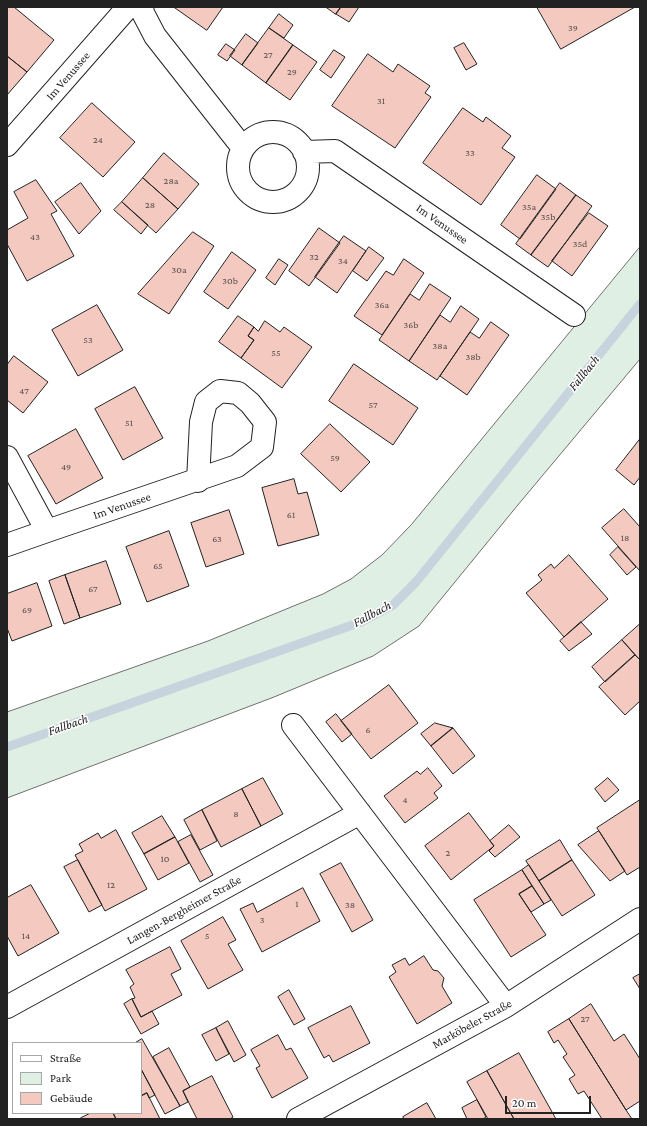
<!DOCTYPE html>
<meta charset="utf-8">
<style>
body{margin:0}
#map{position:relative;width:647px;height:1126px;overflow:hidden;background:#fff;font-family:"Crimson Pro",serif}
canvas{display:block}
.frame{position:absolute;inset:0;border:8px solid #222;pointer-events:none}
.legend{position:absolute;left:12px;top:1042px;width:130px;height:72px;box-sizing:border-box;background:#fff;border:1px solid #a7a7a7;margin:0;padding:5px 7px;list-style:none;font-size:12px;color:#222}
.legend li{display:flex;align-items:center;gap:8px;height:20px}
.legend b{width:20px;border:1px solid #a7a7a7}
.scale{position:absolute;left:505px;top:1096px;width:86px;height:18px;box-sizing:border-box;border:2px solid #222;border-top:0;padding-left:5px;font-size:12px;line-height:14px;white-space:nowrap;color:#222;-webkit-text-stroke:3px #fff;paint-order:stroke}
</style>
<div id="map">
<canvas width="647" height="1126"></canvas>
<div class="frame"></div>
<ul class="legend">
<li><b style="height:5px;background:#fff"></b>Straße</li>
<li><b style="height:11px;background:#e0efe3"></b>Park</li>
<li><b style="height:11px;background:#f3c9c0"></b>Gebäude</li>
</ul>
<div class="scale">20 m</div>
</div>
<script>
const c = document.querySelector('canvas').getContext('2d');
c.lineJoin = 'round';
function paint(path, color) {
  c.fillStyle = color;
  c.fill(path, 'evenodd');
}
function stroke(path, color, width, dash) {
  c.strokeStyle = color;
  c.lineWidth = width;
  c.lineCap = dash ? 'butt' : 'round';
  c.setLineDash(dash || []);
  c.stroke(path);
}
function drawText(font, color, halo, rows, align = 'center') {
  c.font = font + ' "Crimson Pro",serif';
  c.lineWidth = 3;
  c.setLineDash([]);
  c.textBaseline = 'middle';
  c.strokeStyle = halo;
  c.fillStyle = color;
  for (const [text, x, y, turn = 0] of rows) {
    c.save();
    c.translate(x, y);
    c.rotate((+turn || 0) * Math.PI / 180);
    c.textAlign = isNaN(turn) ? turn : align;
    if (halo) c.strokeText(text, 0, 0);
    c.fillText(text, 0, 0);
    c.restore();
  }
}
const green = new Path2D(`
 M 640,247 L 640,359 L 517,506 L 419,626 L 373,656 L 274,697 L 7,798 L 7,712 L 208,641 L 323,594 L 351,579 L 382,555 L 411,525 Z`);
paint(green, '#e0efe3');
stroke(green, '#6f6f6f', 1);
stroke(new Path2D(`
 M 7,747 L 361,622 L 393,605 L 416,582 L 640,304`), '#c7d3dd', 9);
const building = new Path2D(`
 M 7,7 L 14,7 L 54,40 L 27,72 L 7,56 Z
 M 174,7 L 223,7 L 207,30 Z
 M 326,7 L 341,7 L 336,14 Z
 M 341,7 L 359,7 L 349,22 L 336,14 Z
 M 537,7 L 635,7 L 561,49 Z
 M 279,14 L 293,25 L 284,38 L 269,28 Z
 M 269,28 L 293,45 L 266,83 L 242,65 Z
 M 246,34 L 258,43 L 242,65 L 230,56 Z
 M 464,43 L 477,64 L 466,70 L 454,48 Z
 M 226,44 L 235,50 L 227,61 L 218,55 Z
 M 293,45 L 317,62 L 290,100 L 266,83 Z
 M 334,50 L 345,57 L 331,78 L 320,70 Z
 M 368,54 L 393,72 L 398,64 L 430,86 L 425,93 L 431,97 L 395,148 L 332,106 Z
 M 7,56 L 27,72 L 7,95 Z
 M 92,103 L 135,142 L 103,177 L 60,138 Z
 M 463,108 L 483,122 L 486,117 L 511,136 L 502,148 L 515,157 L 481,205 L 423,163 Z
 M 164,153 L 199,184 L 178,209 L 143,178 Z
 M 537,175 L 556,189 L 520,239 L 501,225 Z
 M 143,178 L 178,209 L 156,233 L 122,202 Z
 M 36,180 L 57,211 L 51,214 L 74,256 L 27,281 L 7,244 L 7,230 L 28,218 L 14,192 Z
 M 81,183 L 101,211 L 79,234 L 55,202 Z
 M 560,183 L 576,195 L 531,255 L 516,244 Z
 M 576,195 L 592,206 L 548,267 L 531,255 Z
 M 122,202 L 148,225 L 141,234 L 114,210 Z
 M 589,213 L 608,226 L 572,276 L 552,261 Z
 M 319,228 L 340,243 L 309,286 L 289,271 Z
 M 193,232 L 214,246 L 169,314 L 138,294 Z
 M 344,236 L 366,251 L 337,293 L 315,277 Z
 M 369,247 L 384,258 L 367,281 L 353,271 Z
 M 232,252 L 256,270 L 228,309 L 204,292 Z
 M 279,259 L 288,265 L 275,285 L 266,278 Z
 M 404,259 L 424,273 L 382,335 L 354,316 L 386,271 L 393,275 Z
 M 430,284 L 451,298 L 409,361 L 379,340 L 410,294 L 419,300 Z
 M 97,305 L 123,350 L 78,376 L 52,330 Z
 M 461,306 L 479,319 L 437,380 L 409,361 L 440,315 L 450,322 Z
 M 238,316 L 254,327 L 248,336 L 254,340 L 241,358 L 219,342 Z
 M 265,321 L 280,332 L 284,327 L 312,347 L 282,388 L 241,358 L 254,340 L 248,336 L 254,327 L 258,331 Z
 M 491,322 L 509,335 L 467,395 L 440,376 L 470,332 L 479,338 Z
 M 14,356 L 48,382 L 23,413 L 7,400 L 7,365 Z
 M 354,364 L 418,408 L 393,445 L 329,401 Z
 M 135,387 L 163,438 L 123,460 L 95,409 Z
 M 330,424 L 370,462 L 341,492 L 301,454 Z
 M 76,429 L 103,478 L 56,504 L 28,456 Z
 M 640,439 L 640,477 L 634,485 L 616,470 Z
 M 294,479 L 298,494 L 307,492 L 319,535 L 278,546 L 262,488 Z
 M 624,509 L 640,527 L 640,571 L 602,528 Z
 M 229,510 L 244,554 L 206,567 L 191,523 Z
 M 169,531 L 189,586 L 147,602 L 126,547 Z
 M 618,547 L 636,567 L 627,575 L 610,555 Z
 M 569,555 L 608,599 L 564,637 L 526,593 L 542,580 L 538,575 L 551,564 L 554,568 Z
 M 106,561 L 121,604 L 80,618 L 65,575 Z
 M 65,575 L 80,618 L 64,624 L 49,581 Z
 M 37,583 L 52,626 L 12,641 L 7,628 L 7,594 Z
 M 581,622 L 592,634 L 569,651 L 560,641 Z
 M 640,624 L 640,660 L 622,640 Z
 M 622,640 L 635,655 L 605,682 L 592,667 Z
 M 635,655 L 640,660 L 640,701 L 625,715 L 599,687 Z
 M 389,685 L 418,723 L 371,759 L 341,721 Z
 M 336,714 L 352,734 L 342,742 L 326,722 Z
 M 435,723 L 453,728 L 431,746 L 421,734 Z
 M 453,728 L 475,756 L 453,774 L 431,746 Z
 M 428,768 L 442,786 L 434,793 L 438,798 L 405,823 L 384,796 L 417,771 L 420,774 Z
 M 263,778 L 283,814 L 261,826 L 242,789 Z
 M 608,778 L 619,790 L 605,802 L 595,789 Z
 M 242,789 L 261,826 L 221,847 L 202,810 Z
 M 640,800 L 640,867 L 627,875 L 597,828 Z
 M 202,810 L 217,841 L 200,850 L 184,820 Z
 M 469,813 L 494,846 L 451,880 L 425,846 Z
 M 162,816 L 175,837 L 144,854 L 132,833 Z
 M 509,825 L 520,837 L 495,857 L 489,851 L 494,846 L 490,841 Z
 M 116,830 L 147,889 L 105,911 L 75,855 L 83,851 L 79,844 L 98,833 L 101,838 Z
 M 599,831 L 625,871 L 610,881 L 578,845 Z
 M 191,835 L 213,875 L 200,882 L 178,842 Z
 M 175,837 L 189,863 L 158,880 L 144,854 Z
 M 560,840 L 572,860 L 539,881 L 526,861 Z
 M 78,860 L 102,905 L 89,912 L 64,867 Z
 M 572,860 L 595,895 L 562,916 L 539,881 Z
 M 341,863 L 373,920 L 352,932 L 320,874 Z
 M 529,865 L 551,900 L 544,904 L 522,870 Z
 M 522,870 L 532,886 L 519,894 L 546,935 L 511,957 L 474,900 Z
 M 31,885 L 59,933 L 18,956 L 7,936 L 7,898 Z
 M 532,886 L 544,904 L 531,912 L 519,894 Z
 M 303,888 L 320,921 L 262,952 L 240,909 L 253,903 L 257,912 Z
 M 223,917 L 236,940 L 228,944 L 243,970 L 208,989 L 181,941 Z
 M 170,947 L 181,969 L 171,974 L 182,995 L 141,1017 L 132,999 L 135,998 L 130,987 L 134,984 L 126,970 Z
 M 424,956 L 433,970 L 438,971 L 444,978 L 442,986 L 452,1003 L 417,1024 L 389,977 L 396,972 L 392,965 L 405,958 L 409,965 Z
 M 640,974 L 640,989 L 633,978 Z
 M 289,990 L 305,1019 L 294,1025 L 278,997 Z
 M 132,999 L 141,1017 L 152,1011 L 159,1024 L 141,1034 L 124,1004 Z
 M 591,1004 L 614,1041 L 624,1034 L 640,1059 L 640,1101 L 626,1110 L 569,1019 Z
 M 351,1006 L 370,1043 L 333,1062 L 329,1055 L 324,1058 L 308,1028 Z
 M 569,1019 L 626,1110 L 632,1119 L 602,1119 L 584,1091 L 578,1094 L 569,1079 L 575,1075 L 563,1057 L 567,1054 L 558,1040 L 554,1043 L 548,1032 Z
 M 228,1021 L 246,1055 L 234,1062 L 216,1028 Z
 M 216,1028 L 229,1054 L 216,1061 L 202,1035 Z
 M 278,1035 L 286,1050 L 291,1048 L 308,1078 L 272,1098 L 256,1068 L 260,1066 L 251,1050 Z
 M 142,1039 L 180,1106 L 165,1114 L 141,1069 L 141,1043 L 135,1043 Z
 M 169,1048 L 190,1087 L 183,1091 L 188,1102 L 180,1106 L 153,1057 Z
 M 519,1053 L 556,1119 L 514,1119 L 487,1071 Z
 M 141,1069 L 155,1095 L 149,1098 L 147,1093 L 141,1096 Z
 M 487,1071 L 514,1119 L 488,1119 L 467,1082 Z
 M 212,1076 L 233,1117 L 230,1119 L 197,1119 L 183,1091 Z
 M 147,1093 L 160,1119 L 116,1119 L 113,1113 L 141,1113 L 141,1096 Z
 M 477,1100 L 486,1117 L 483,1119 L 467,1119 L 462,1108 Z
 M 427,1103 L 436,1119 L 404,1119 L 403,1117 Z
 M 91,1113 L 113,1113 L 116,1119 L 82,1119 L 81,1118 Z`);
paint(building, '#f3c9c0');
stroke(building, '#222', 1);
const minor = new Path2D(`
 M 142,7 L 143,13 L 155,36 L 243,148
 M238 167a35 35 0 1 1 70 0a35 35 0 1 1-70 0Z
 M 7,145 L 128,7
 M 304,152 L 335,151 L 574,315
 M 7,457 L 47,531 L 7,545
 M 47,531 L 237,466 L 262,447 L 265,422 L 250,403 L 238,393 L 220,391 L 206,402 L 201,422 L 198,481
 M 293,725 L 506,1006
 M 7,1007 L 360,813
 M 298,1119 L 506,1006 L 640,919`);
stroke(minor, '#222', 24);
stroke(minor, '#fff', 22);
drawText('10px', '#564c4a', null, [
 ["39",573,28],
 ["27",268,55],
 ["29",292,72],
 ["31",381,101],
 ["24",98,140],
 ["33",470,153],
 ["28a",171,181],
 ["28",150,205],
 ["35a",529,207],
 ["35b",548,217],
 ["43",35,237],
 ["35d",580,244],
 ["32",314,257],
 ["34",343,261],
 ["30a",179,270],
 ["30b",230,281],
 ["36a",382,305],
 ["36b",411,325],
 ["53",88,340],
 ["38a",440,346],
 ["55",276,353],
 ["38b",473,357],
 ["47",24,391],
 ["57",373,405],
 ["51",129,423],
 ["59",335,458],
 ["49",66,467],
 ["61",291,515],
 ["18",625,538],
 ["63",217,539],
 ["65",158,566],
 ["67",93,589],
 ["69",27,610],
 ["6",368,730],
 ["4",405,800],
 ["8",236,814],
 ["2",448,853],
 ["10",165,859],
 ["12",111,885],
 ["1",297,904],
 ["38",350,905],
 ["3",262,920],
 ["14",26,936],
 ["5",207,936],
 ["27",585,1019]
]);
drawText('12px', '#222', '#fff', [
 ["Im Venussee",68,76,-49],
 ["Im Venussee",442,224,35],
 ["Im Venussee",122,506,-19],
 ["Langen-Bergheimer Straße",184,910,-29],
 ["Marköbeler Straße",472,1024,-29]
]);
drawText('italic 13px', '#222', '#fff', [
 ["Fallbach",584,373,-51],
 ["Fallbach",372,614,-28],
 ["Fallbach",68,725,-19]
]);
</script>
